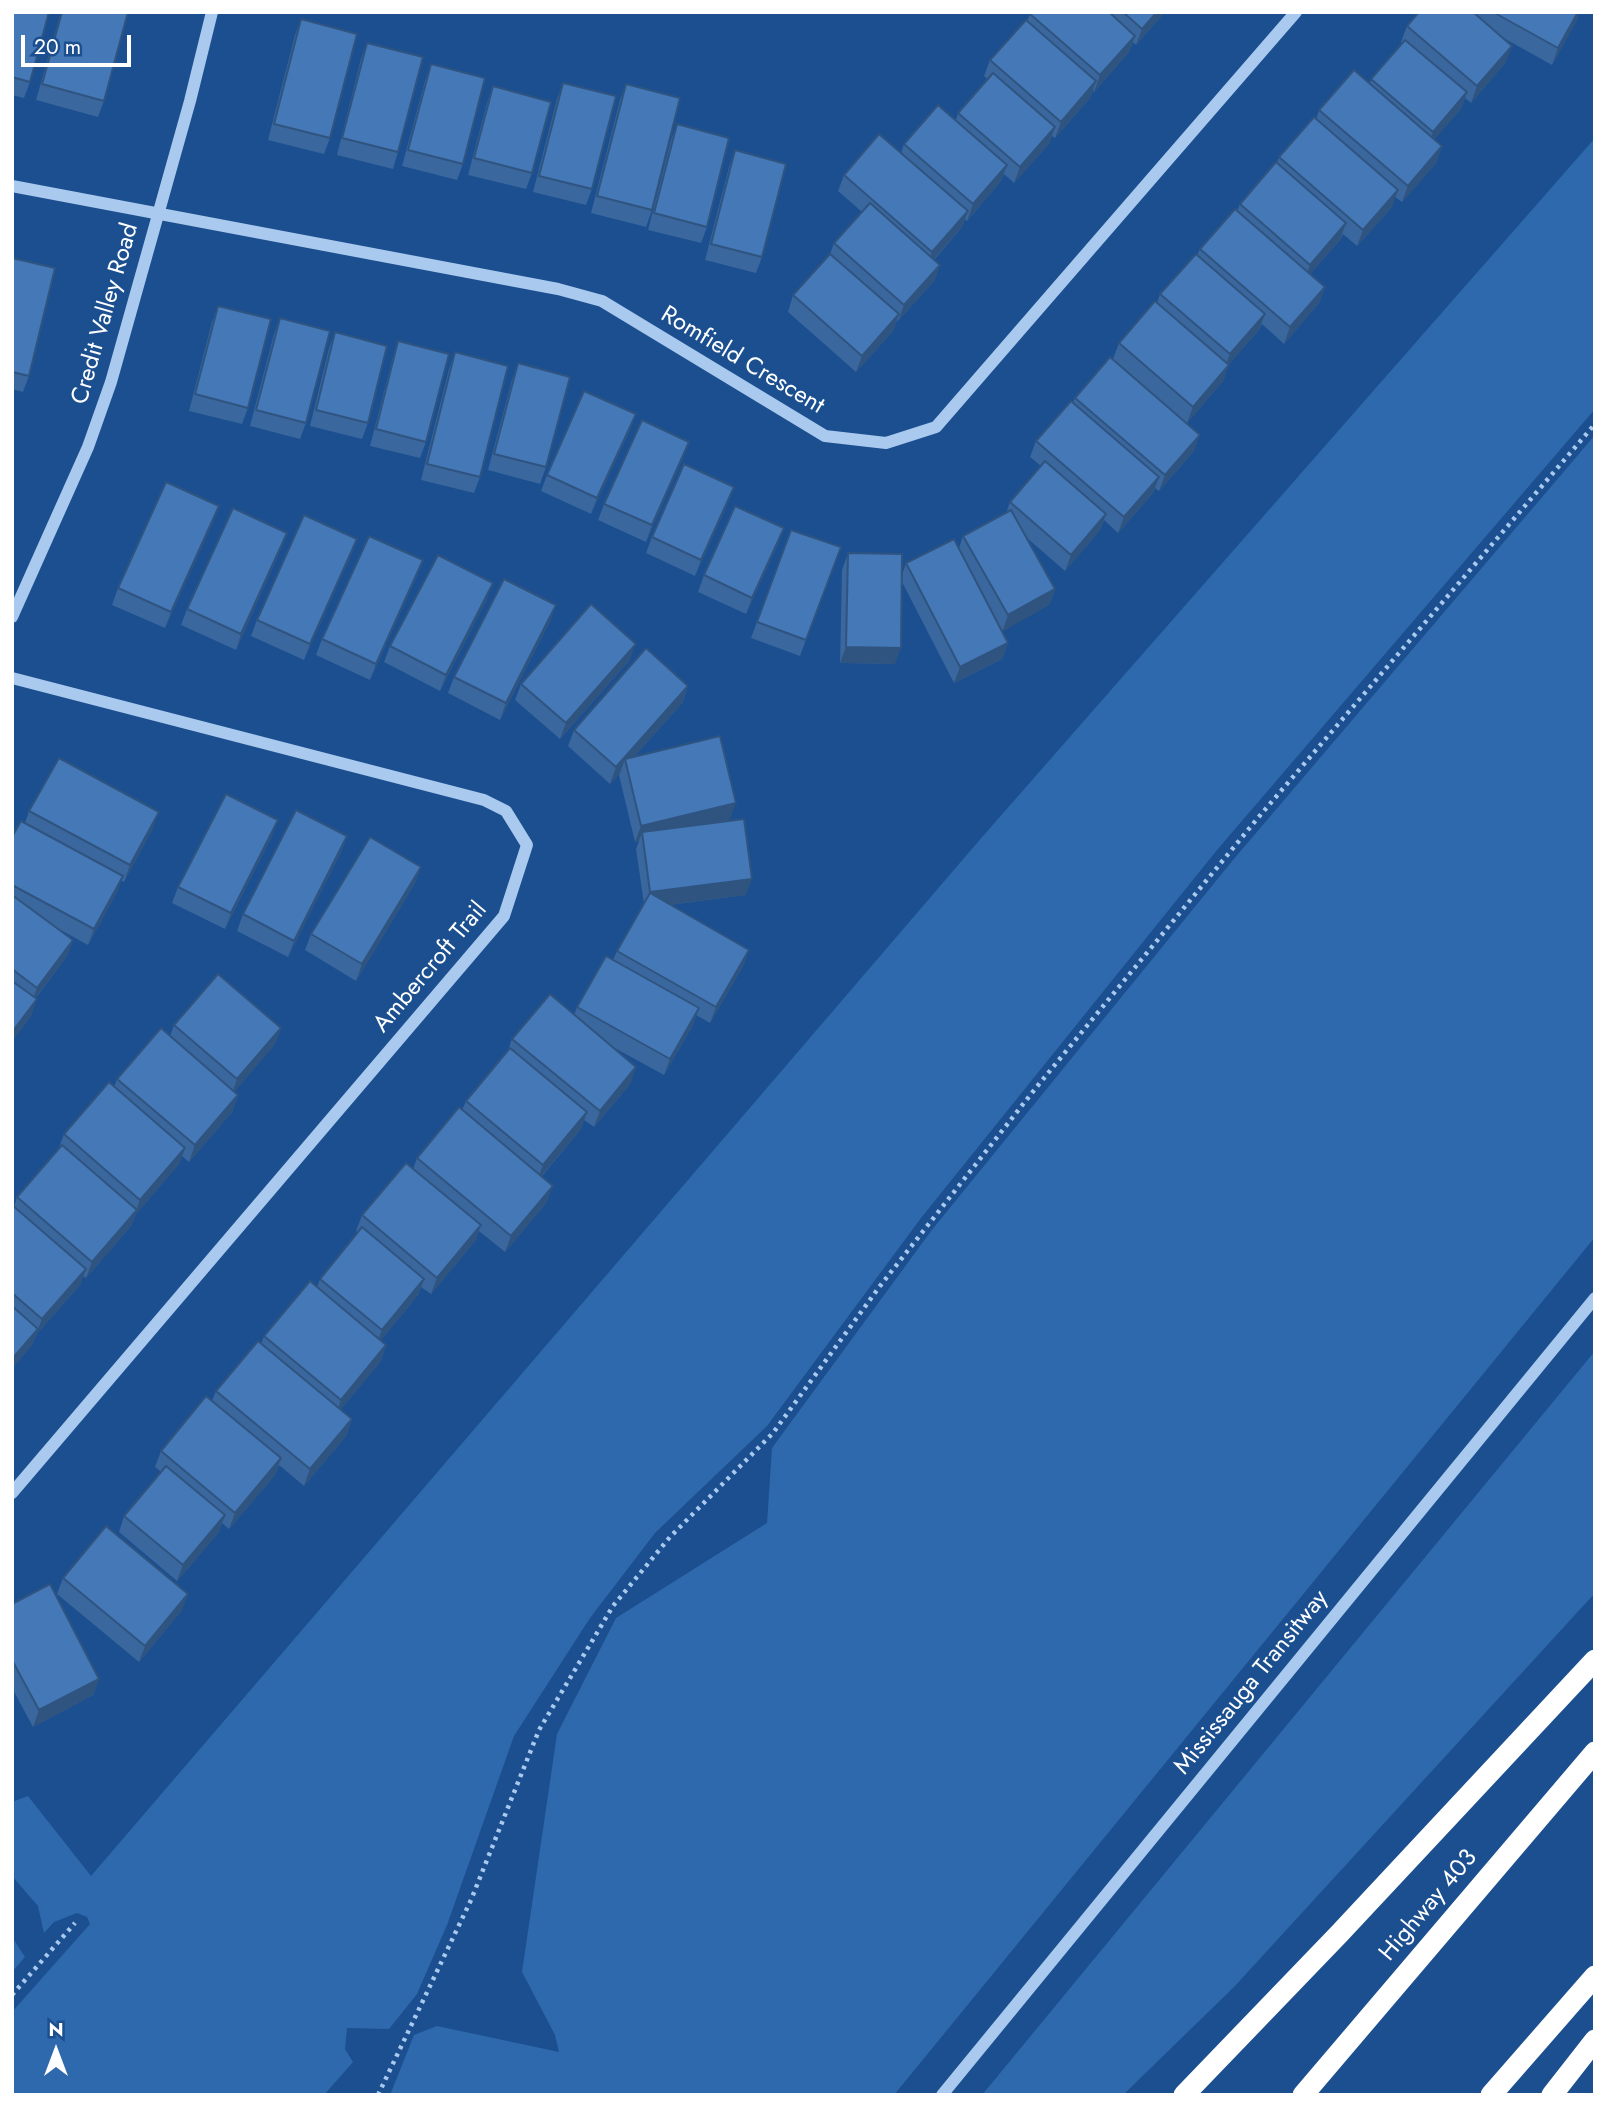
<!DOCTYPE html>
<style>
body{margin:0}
#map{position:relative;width:1607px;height:2107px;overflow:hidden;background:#1b4f8f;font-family:Jost,sans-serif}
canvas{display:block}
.frame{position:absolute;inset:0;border:14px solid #fff;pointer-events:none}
.north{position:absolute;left:21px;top:2016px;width:70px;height:70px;-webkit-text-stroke:5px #1b4f8f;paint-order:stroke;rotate:0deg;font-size:19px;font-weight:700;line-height:28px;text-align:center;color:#fff}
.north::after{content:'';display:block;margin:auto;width:24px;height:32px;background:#fff;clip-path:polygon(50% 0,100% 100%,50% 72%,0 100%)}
.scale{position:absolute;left:21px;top:35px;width:110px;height:32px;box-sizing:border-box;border:4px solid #fff;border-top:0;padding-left:9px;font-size:21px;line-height:24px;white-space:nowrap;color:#fff;-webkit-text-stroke:5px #1b4f8f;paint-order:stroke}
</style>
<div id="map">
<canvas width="1607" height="2107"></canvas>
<div class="frame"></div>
<div class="north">N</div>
<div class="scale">20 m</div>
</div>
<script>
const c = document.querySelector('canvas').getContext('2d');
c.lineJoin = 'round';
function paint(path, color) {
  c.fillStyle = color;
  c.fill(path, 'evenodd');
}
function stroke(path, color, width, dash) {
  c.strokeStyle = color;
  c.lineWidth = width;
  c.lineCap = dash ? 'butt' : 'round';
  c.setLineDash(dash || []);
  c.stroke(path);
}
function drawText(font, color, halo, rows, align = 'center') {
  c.font = font + ' Jost,sans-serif';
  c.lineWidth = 6;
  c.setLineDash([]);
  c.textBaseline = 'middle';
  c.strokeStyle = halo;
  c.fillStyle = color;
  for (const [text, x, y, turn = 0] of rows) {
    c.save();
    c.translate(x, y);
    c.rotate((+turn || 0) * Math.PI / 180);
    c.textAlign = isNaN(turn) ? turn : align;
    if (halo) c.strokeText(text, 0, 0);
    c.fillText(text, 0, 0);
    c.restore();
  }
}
paint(new Path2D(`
 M 1595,138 L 1595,409 L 1217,850 L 921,1218 L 767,1426 L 655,1533 L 590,1618 L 514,1736 L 447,1925 L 417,1994 L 389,2029 L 347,2028 L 345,2049 L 353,2062 L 324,2095 L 12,2095 L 12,2012 L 90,1924 L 87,1917 L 77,1913 L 54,1922 L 44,1933 L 38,1906 L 12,1876 L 12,1802 L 28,1796 L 91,1876 L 983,836 Z
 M 1595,435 L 1595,1237 L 894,2095 L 390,2095 L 414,2035 L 437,2026 L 559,2052 L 555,2035 L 522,1972 L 557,1734 L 616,1618 L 767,1523 L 772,1448 L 931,1231 L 1233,860 Z
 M 1595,1351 L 1595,1593 L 1234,1987 L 1123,2095 L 982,2095 Z
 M 12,1937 L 25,1957 L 12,1972 Z`), '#2e69ad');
stroke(new Path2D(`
 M 12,1995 L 75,1923
 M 378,2095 L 471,1900 L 539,1730 L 613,1606 L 670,1537 L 773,1433 L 880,1286 L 1035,1089 L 1257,819 L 1595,424`), '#a9c9ee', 4.5, [3.5, 5]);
stroke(new Path2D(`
 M 12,186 L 558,289 L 602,301 L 825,436 L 886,443 L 936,427 L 1296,12
 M 12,617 L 88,447 L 111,382 L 190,101 L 212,12
 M 12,678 L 484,800 L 506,811 L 527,845 L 504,916 L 12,1493
 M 942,2095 L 1595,1298`), '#a9c9ee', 12);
stroke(new Path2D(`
 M 1184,2095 L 1339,1934 L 1595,1660
 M 1303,2095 L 1595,1752
 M 1491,2095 L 1595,1976
 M 1552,2095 L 1595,2040`), '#fff', 21);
paint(new Path2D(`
 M 12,12 L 30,82 L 24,98 L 12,95 Z
 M 61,12 L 128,12 L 104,101 L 98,117 L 36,100 Z
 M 1031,12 L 1165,12 L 1136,45 L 1133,42 L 1129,52 L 1094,92 L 1093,90 L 1090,98 L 1055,138 L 1052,136 L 1049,144 L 1014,183 L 1004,174 L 1001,181 L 967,221 L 965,219 L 962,227 L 934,260 L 940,265 L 934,281 L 898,321 L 897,320 L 893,331 L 856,372 L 788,312 L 793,295 L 830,254 L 834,243 L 862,212 L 838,191 L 844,175 L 901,153 L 904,144 L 956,120 L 958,113 L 988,80 L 984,76 L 990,60 L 1027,21 Z
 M 1419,12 L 1578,12 L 1578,18 L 1552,65 L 1500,36 L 1506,62 L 1471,103 L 1465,98 L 1461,109 L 1434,139 L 1442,146 L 1436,163 L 1402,202 L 1395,197 L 1392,207 L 1357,246 L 1343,234 L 1340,240 L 1310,274 L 1325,287 L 1319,303 L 1284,344 L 1262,324 L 1259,330 L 1229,364 L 1223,381 L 1187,423 L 1194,451 L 1159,491 L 1155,488 L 1153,493 L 1118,533 L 1104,520 L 1100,530 L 1065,571 L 1027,538 L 1055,589 L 1049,605 L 1002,631 L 1008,643 L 1002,659 L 954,683 L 902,582 L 895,664 L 840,663 L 842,570 L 848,553 L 902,575 L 906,563 L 959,548 L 963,536 L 1006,513 L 1010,502 L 1041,466 L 1030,457 L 1036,441 L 1073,402 L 1075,398 L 1113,359 L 1119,343 L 1157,303 L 1160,294 L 1197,255 L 1200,249 L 1237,211 L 1240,204 L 1277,163 L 1279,157 L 1316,119 L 1319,110 L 1370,83 L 1371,79 L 1402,43 L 1401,42 L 1407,26 Z
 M 301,19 L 330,138 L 324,154 L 268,140 L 295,35 Z
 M 367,43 L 398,152 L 393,169 L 337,155 L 361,59 Z
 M 431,64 L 463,164 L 457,180 L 402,166 L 425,81 Z
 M 563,83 L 592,189 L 586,205 L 533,192 L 557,99 Z
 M 626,84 L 652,210 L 646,227 L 591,213 L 620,100 Z
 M 493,86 L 532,173 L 526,189 L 468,175 L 487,103 Z
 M 677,124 L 707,227 L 701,243 L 648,230 L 671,140 Z
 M 735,150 L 762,257 L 756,273 L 705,260 L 729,167 Z
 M 12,258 L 29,376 L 23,392 L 12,389 Z
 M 218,306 L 248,408 L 242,424 L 189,411 L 212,322 Z
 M 280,318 L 306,423 L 300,439 L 250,426 L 274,334 Z
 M 335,332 L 368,423 L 362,439 L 310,426 L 329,348 Z
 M 398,341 L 426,442 L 420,458 L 370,446 L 393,357 Z
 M 455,352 L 480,477 L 474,493 L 421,480 L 449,369 Z
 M 518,363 L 546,467 L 540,484 L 488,470 L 512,380 Z
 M 630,430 L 591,514 L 541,491 L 547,475 Z
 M 683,458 L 646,542 L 598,520 L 604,504 Z
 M 734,487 L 728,503 L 695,576 L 646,553 L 652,537 Z
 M 213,522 L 165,628 L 112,605 L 118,588 Z
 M 784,528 L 778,544 L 746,614 L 698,592 L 704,575 Z
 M 791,530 L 841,547 L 800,656 L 751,638 Z
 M 287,533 L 281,549 L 236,650 L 181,625 L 187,609 Z
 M 357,539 L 351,555 L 304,660 L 251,636 L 257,620 Z
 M 423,560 L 417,576 L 370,680 L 316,655 L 322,639 Z
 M 487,599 L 440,691 L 384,662 L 390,646 Z
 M 556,605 L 550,621 L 500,720 L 448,693 L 454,677 Z
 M 630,660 L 560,739 L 515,700 L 521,684 Z
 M 688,686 L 683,702 L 634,757 L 730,819 L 715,823 L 746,895 L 669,905 L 749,950 L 743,966 L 710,1023 L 696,1015 L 693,1025 L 664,1075 L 611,1046 L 631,1083 L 594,1127 L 584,1120 L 581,1129 L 542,1176 L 547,1202 L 505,1252 L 479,1231 L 475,1241 L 431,1294 L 421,1287 L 418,1295 L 381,1340 L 386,1345 L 381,1361 L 340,1410 L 352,1419 L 346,1436 L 304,1486 L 279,1465 L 275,1475 L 229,1529 L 222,1523 L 219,1532 L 177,1581 L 119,1532 L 124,1516 L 161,1472 L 155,1467 L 161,1451 L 212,1401 L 216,1391 L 261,1344 L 264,1336 L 317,1287 L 320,1279 L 358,1233 L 356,1231 L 362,1215 L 413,1169 L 417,1158 L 462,1110 L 466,1101 L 508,1050 L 512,1039 L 574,1015 L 577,1007 L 613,960 L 617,951 L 644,904 L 636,849 L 639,841 L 635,842 L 619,775 L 620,773 L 610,784 L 568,746 L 574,730 Z
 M 29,811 L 153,828 L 124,882 L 121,880 L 117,892 L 88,945 L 57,928 L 73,940 L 67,956 L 36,998 L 31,1016 L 12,1041 L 12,837 L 25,823 Z
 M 272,836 L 225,929 L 172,903 L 178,887 Z
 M 347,836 L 341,852 L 288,957 L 237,931 L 243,914 Z
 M 421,867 L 415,883 L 356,981 L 305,950 L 311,934 Z
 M 174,1025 L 281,1028 L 275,1044 L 234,1092 L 238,1095 L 232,1112 L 189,1162 L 182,1156 L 179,1164 L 136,1214 L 131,1226 L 86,1278 L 83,1276 L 80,1285 L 36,1335 L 32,1345 L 12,1368 L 12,1205 L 14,1207 L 17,1197 L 58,1150 L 64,1134 L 114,1087 L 117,1079 L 170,1036 Z
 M 63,1578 L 182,1610 L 139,1662 L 57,1594 Z
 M 12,1604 L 99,1679 L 93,1695 L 33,1727 L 12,1688 Z`), '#3a679d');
paint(new Path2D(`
 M 1157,12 L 1165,12 L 1136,45 L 1142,29 Z
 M 1578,12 L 1580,12 L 1578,18 L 1552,65 L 1558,48 Z
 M 1135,36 L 1129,52 L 1094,92 L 1100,75 Z
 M 1512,46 L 1506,62 L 1471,103 L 1477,86 Z
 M 1096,81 L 1090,98 L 1055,138 L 1061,122 Z
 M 1467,92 L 1461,109 L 1427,148 L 1433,132 Z
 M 1055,127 L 1049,144 L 1014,183 L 1020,167 Z
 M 1442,146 L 1436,163 L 1402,202 L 1408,186 Z
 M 1007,165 L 1001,181 L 967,221 L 973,204 Z
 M 1398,190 L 1392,207 L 1357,246 L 1363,230 Z
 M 968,211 L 962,227 L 926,268 L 932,252 Z
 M 1346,223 L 1340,240 L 1304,281 L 1310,265 Z
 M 940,265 L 934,281 L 898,321 L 904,305 Z
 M 1325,287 L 1319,303 L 1284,344 L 1290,327 Z
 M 899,314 L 893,331 L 856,372 L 862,356 Z
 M 1265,314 L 1259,330 L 1224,370 L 1230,354 Z
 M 1229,365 L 1223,381 L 1187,423 L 1193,407 Z
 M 636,414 L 630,430 L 591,514 L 597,498 Z
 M 1200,435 L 1194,451 L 1159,491 L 1165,475 Z
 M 689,442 L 683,458 L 646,542 L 652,525 Z
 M 1159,477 L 1153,493 L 1118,533 L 1124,517 Z
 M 734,487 L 728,503 L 695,576 L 701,560 Z
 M 219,506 L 213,522 L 165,628 L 171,612 Z
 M 1106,514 L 1100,530 L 1065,571 L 1071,555 Z
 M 784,528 L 778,544 L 746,614 L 752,598 Z
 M 287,533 L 281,549 L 236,650 L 241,634 Z
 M 357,539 L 351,555 L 304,660 L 310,644 Z
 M 423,560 L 417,576 L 370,680 L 376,664 Z
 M 493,583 L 487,599 L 440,691 L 446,675 Z
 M 1055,589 L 1049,605 L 1002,632 L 1008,615 Z
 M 556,605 L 550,621 L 500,720 L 506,703 Z
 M 1008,643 L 1002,659 L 954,683 L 960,667 Z
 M 636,644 L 630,660 L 560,739 L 566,723 Z
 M 846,647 L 901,648 L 895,664 L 840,663 Z
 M 688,686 L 683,702 L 626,766 L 625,759 L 620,773 L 610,784 L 616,767 Z
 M 736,803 L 730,819 L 643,840 L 642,832 L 639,841 L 635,842 L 641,826 Z
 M 159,812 L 153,828 L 124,882 L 130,865 Z
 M 278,820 L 272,836 L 225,929 L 231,913 Z
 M 347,836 L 341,852 L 288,957 L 294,941 Z
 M 421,867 L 415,883 L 356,981 L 362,964 Z
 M 123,876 L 117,892 L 88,945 L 94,929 Z
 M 752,879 L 746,895 L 644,908 L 650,892 Z
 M 73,940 L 67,956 L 31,1004 L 37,988 Z
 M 749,950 L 743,966 L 710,1023 L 716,1007 Z
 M 37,999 L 31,1016 L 12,1041 L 12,1032 Z
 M 699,1008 L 693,1025 L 664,1075 L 670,1059 Z
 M 281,1028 L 275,1044 L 231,1096 L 237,1079 Z
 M 636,1067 L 631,1083 L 594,1127 L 600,1111 Z
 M 238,1095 L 232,1112 L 189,1162 L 195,1145 Z
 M 587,1112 L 581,1129 L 537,1181 L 543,1165 Z
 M 185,1148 L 179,1164 L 136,1214 L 131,1226 L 86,1278 L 92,1262 L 136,1211 L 140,1200 Z
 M 553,1186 L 547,1202 L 505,1252 L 511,1236 Z
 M 481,1225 L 475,1241 L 431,1294 L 437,1278 Z
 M 86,1269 L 80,1285 L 36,1335 L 42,1319 Z
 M 424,1279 L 418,1295 L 376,1346 L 382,1330 Z
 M 38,1329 L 32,1345 L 12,1368 L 12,1359 Z
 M 386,1345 L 381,1361 L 335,1416 L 341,1400 Z
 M 352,1419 L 346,1436 L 304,1486 L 310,1469 Z
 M 281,1458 L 275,1475 L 229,1529 L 235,1513 Z
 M 225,1515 L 219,1532 L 177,1581 L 183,1565 Z
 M 188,1594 L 182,1610 L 139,1662 L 145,1646 Z
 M 99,1679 L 93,1695 L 33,1727 L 39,1710 Z`), '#305480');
const building = new Path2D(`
 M 12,12 L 49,12 L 30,82 L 12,77 Z
 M 62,12 L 128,12 L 104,101 L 42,84 Z
 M 1031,12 L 1109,12 L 1135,36 L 1100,75 L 1030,14 Z
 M 1123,12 L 1157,12 L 1142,29 Z
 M 1419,12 L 1473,12 L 1512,46 L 1477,86 L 1407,26 Z
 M 1493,12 L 1578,12 L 1558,48 Z
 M 301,19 L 357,34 L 330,138 L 274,124 Z
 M 1026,20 L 1096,81 L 1061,122 L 990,60 Z
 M 1405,40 L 1467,92 L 1433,132 L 1371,79 Z
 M 367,43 L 423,57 L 398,152 L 342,138 Z
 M 431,64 L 485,78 L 463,164 L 408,150 Z
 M 1354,70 L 1442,146 L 1408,186 L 1319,110 Z
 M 993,73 L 1055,127 L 1020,167 L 958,113 Z
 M 563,83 L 616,96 L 592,189 L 539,176 Z
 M 626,84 L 680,98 L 652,210 L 597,196 Z
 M 493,86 L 551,102 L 532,173 L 474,158 Z
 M 938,105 L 1007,165 L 973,204 L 904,144 Z
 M 1314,117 L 1398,190 L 1363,230 L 1279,157 Z
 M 677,124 L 729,138 L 707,227 L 654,213 Z
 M 879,134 L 968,211 L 932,252 L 844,175 Z
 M 735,150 L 786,164 L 762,257 L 711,244 Z
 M 1276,162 L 1346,223 L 1310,265 L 1240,204 Z
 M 870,203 L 940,265 L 904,305 L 834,243 Z
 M 1235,209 L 1325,287 L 1290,327 L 1200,249 Z
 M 830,254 L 899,314 L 862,356 L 793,295 Z
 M 1196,254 L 1265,314 L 1230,354 L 1160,294 Z
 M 12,258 L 55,268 L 29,376 L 12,372 Z
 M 1155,301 L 1229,365 L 1193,407 L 1119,343 Z
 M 218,306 L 271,319 L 248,408 L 195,394 Z
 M 280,318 L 330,331 L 306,423 L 256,410 Z
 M 335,332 L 387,346 L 368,423 L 316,410 Z
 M 398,341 L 449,354 L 426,442 L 376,429 Z
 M 455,352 L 508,366 L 480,477 L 427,464 Z
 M 1110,357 L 1200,435 L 1165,475 L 1075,398 Z
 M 518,363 L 570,377 L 546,467 L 494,454 Z
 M 584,391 L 636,414 L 597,498 L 547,475 Z
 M 1071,401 L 1159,477 L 1124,517 L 1036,441 Z
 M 642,420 L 689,442 L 652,525 L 604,504 Z
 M 1045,461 L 1106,514 L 1071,555 L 1010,502 Z
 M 684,464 L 734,487 L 701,560 L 652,537 Z
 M 166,482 L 219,506 L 171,612 L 118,588 Z
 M 735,506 L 784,528 L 752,598 L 704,575 Z
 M 233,508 L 287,533 L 241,634 L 187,609 Z
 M 1011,510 L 1055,589 L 1008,615 L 963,536 Z
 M 304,515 L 357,539 L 310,644 L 257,620 Z
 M 791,530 L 841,547 L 806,640 L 757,622 Z
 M 369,536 L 423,560 L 376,664 L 322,639 Z
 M 954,539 L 1008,643 L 960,667 L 906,563 Z
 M 848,553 L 902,554 L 901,648 L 846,647 Z
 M 438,555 L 493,583 L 446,675 L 390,646 Z
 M 504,579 L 556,605 L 506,703 L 454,677 Z
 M 591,604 L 636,644 L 566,723 L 521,684 Z
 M 646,648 L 688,686 L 616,767 L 574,730 Z
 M 720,736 L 736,803 L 641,826 L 625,759 Z
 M 59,758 L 159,812 L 130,865 L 29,811 Z
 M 226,794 L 278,820 L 231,913 L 178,887 Z
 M 296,810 L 347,836 L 294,941 L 243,914 Z
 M 744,819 L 752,879 L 650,892 L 642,832 Z
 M 21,821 L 123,876 L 94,929 L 12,885 L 12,837 Z
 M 370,837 L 421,867 L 362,964 L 311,934 Z
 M 650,893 L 749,950 L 716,1007 L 617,951 Z
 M 12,895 L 73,940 L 37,988 L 12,969 Z
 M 606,956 L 699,1008 L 670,1059 L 577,1007 Z
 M 218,974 L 281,1028 L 237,1079 L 174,1025 Z
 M 12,981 L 37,999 L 12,1032 Z
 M 550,994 L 636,1067 L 600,1111 L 512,1039 Z
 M 161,1028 L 238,1095 L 195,1145 L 117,1079 Z
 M 510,1048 L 587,1112 L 543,1165 L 466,1101 Z
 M 109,1082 L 185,1148 L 140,1200 L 64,1134 Z
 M 459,1107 L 553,1186 L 511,1236 L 417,1158 Z
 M 62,1145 L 137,1210 L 92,1262 L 17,1197 Z
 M 406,1163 L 481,1225 L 437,1278 L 362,1215 Z
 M 12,1205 L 86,1269 L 42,1319 L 12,1293 Z
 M 362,1227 L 424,1279 L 382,1330 L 320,1279 Z
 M 310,1281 L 386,1345 L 341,1400 L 264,1336 Z
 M 12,1306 L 38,1329 L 12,1359 Z
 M 258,1341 L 352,1419 L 310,1469 L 216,1391 Z
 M 206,1396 L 281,1458 L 235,1513 L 161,1451 Z
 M 166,1466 L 225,1515 L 183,1565 L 124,1516 Z
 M 106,1526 L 188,1594 L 145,1646 L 63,1578 Z
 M 50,1584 L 99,1679 L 39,1710 L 12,1660 L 12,1604 Z`);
paint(building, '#4478b7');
stroke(building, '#305480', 2);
drawText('24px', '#fff', '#1b4f8f', [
 ["Credit Valley Road",106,314,-74],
 ["Romfield Crescent",742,361,31],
 ["Ambercroft Trail",431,968,-50],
 ["Mississauga Transitway",1252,1683,-51],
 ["Highway 403",1429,1906,-50]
]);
</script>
